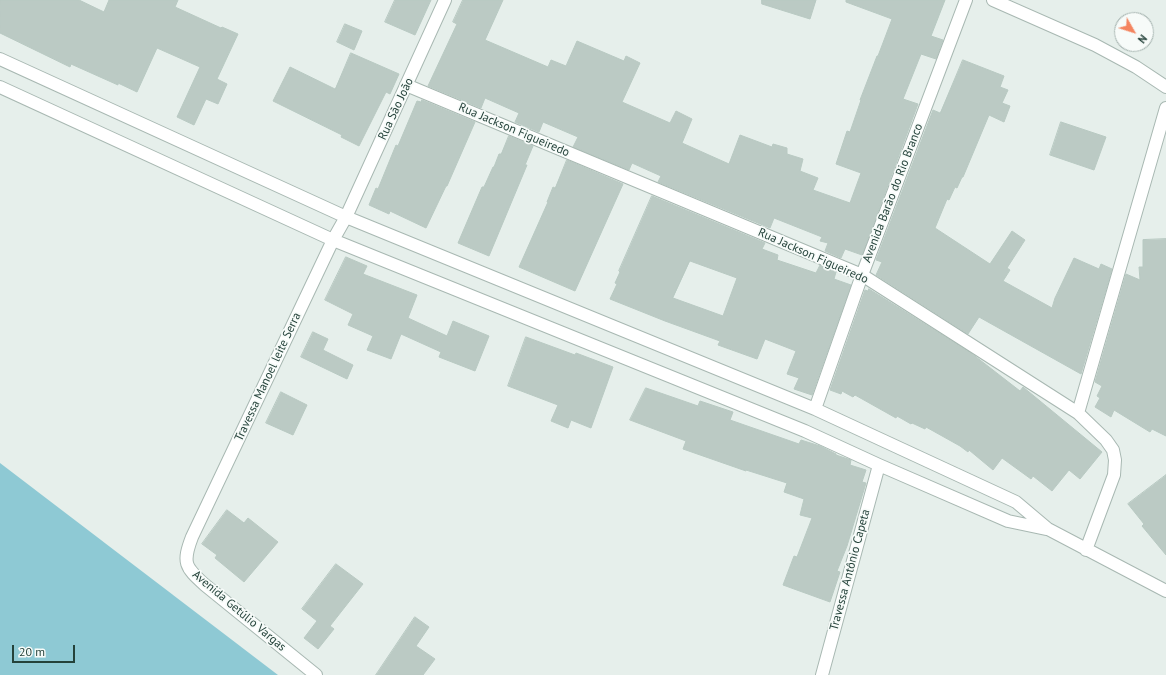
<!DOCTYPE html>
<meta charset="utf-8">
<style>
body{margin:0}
#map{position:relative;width:1166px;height:675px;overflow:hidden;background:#e6efeb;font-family:"PT Sans",sans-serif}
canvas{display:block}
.north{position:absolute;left:1114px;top:12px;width:40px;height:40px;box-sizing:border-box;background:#f7fbf9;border:1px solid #a3b1ad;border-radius:50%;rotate:129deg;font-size:11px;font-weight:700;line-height:16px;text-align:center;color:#24423a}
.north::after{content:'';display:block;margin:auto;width:14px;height:18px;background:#f4845f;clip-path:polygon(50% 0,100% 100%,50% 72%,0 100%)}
.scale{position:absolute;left:12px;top:645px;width:63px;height:18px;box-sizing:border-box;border:2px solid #24423a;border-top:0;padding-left:5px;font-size:12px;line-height:14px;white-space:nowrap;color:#24423a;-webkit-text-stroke:3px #f7fbf9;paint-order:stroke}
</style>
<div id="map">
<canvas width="1166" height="675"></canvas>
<div class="north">N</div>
<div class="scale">20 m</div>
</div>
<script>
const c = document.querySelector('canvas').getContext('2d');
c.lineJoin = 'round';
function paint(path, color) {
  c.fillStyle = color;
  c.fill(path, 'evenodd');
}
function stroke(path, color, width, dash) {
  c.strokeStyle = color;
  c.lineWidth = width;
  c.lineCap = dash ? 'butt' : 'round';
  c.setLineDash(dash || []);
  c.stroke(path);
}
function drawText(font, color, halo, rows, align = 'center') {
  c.font = font + ' "PT Sans",sans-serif';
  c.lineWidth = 3.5;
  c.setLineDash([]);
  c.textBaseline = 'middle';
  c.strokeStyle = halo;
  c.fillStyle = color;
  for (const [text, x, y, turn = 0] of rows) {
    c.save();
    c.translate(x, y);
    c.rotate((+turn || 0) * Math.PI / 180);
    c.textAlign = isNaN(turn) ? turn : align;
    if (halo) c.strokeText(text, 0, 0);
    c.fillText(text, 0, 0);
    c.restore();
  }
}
paint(new Path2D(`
 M 0,463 L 278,675 L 0,675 Z`), '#8ec9d4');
const building = new Path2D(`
 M 0,0 L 79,0 L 104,12 L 109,0 L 178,0 L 175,7 L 221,28 L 222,27 L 238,34 L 217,79 L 227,84 L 218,104 L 206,99 L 194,125 L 177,117 L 200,67 L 157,48 L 137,92 L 118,83 L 118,85 L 71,64 L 70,67 L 0,33 Z
 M 395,0 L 431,0 L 415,35 L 385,22 Z
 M 463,0 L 503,0 L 485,40 L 548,67 L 551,60 L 566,66 L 577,41 L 624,61 L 626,56 L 640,63 L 622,102 L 670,123 L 676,111 L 692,119 L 682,143 L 729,164 L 740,135 L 772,147 L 773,144 L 787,148 L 787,154 L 803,159 L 800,171 L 818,178 L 813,190 L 850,203 L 861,173 L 836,164 L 847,131 L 850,132 L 861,100 L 860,100 L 877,56 L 878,56 L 892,19 L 846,2 L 846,0 L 945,0 L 931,36 L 943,40 L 936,59 L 921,54 L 903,99 L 918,104 L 862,255 L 845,249 L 841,258 L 825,251 L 828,243 L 820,241 L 822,237 L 774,218 L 770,228 L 658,182 L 661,176 L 632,163 L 629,170 L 573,147 L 578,137 L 543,122 L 539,132 L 515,122 L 519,113 L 485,98 L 481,108 L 428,86 L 457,24 L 453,22 Z
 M 762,0 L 816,0 L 810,19 L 762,4 Z
 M 345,24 L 362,31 L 354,50 L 337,42 Z
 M 351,53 L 399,74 L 390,94 L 386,92 L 359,146 L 341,137 L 342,135 L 273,101 L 290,67 L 335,89 Z
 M 963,60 L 1004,76 L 1000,87 L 1008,90 L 1002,103 L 1010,106 L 1004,122 L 989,115 L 963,177 L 962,177 L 957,188 L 955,187 L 949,200 L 947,199 L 935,228 L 990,264 L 1012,231 L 1025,240 L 1007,268 L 1010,270 L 1003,281 L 1052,308 L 1055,298 L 1074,258 L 1099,269 L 1101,264 L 1112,269 L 1081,374 L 979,317 L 968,334 L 876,275 L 882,262 L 876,260 L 933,110 L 940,113 Z
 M 422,100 L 475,122 L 447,186 L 446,186 L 426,228 L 390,211 L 389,214 L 369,205 L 376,188 L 378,189 L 396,145 L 398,146 L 417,101 L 421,102 Z
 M 1061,122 L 1106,137 L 1094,170 L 1050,155 Z
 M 509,136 L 533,146 L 525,165 L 527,165 L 489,256 L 458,243 L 482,187 L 484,187 L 493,167 L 494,167 L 499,154 L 501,154 Z
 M 567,160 L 623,184 L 575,291 L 519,267 L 548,202 L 547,202 L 553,187 L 555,188 Z
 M 652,196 L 765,243 L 762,249 L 778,255 L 777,260 L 816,273 L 820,265 L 836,272 L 834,279 L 851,285 L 812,395 L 794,389 L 799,378 L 787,374 L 796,351 L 765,339 L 757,359 L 718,345 L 720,341 L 665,321 L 610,299 L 617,284 L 615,283 L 620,272 L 619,271 ZM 690,261 L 737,278 L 723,316 L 673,298 Z
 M 1166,239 L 1166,436 L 1152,429 L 1150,432 L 1114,410 L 1111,417 L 1095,407 L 1100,398 L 1097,396 L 1102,386 L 1095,382 L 1126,274 L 1140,280 L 1139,267 L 1143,267 L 1143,240 Z
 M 346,257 L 367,266 L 363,274 L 417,295 L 408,318 L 447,336 L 453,321 L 489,336 L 475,371 L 439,357 L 441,352 L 401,334 L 391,359 L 367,350 L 373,336 L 348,325 L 353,314 L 325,300 Z
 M 869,289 L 971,353 L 1020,391 L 1023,387 L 1102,452 L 1080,479 L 1069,470 L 1052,491 L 1033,476 L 1031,479 L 1002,458 L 993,470 L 969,450 L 968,452 L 960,446 L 926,427 L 925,429 L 912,423 L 911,424 L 897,416 L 896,418 L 855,395 L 853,397 L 842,391 L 841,394 L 830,390 L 865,290 L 868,291 Z
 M 313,332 L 328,339 L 323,350 L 353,365 L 347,379 L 301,357 Z
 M 526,337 L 575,355 L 576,353 L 613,367 L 591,428 L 571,420 L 568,428 L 551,421 L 558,405 L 508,386 Z
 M 646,388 L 698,406 L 700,401 L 733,412 L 730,420 L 799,444 L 801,440 L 820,446 L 836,454 L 836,455 L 851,460 L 850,465 L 866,470 L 862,482 L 866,483 L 847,546 L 837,571 L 840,572 L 830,602 L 783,585 L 794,556 L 797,557 L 812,518 L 800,515 L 804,499 L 784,492 L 787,483 L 746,470 L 746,471 L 683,449 L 686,441 L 630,420 Z
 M 281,392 L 307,405 L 293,435 L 266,423 Z
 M 1166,475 L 1166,555 L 1142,526 L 1144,524 L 1128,504 Z
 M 227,510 L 244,523 L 248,518 L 278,542 L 244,582 L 215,558 L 217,555 L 202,544 Z
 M 336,564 L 363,584 L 330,626 L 334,629 L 318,649 L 304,638 L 317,621 L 302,609 Z
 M 415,617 L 429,627 L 416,646 L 435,659 L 423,675 L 376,675 Z`);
paint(building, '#bbcac4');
stroke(building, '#b8c9c2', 1);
const minor = new Path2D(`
 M 993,0 L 1095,45 L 1136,67 L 1166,87
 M 0,59 L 346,217 L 815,409 L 1016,502 L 1048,529 L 1166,591
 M 406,85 L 862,275 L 1078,413 L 1106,440 L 1113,450 L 1115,460 L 1114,475 L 1086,550
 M 0,87 L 333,240 L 805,431 L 879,465 L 1008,521 L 1046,529
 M 815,409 L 862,275 L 966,0
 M 1078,413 L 1166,108
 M 316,675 L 205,585 C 185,567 182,563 192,537 L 333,240 L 346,217 L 445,0
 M 822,675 L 879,465`);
stroke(minor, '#a8b8b2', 14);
stroke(minor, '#fff', 12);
drawText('12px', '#24423a', '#f7fbf9', [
 ["Rua São João",396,109,-65],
 ["Rua Jackson Figueiredo",514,130,23],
 ["Avenida Barão do Rio Branco",893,193,-69],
 ["Rua Jackson Figueiredo",813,256,24],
 ["Travessa Manoel leite Serra",268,377,-65],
 ["Travessa Antônio Capeta",850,570,-75],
 ["Avenida Getúlio Vargas",239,611,40]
]);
</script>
